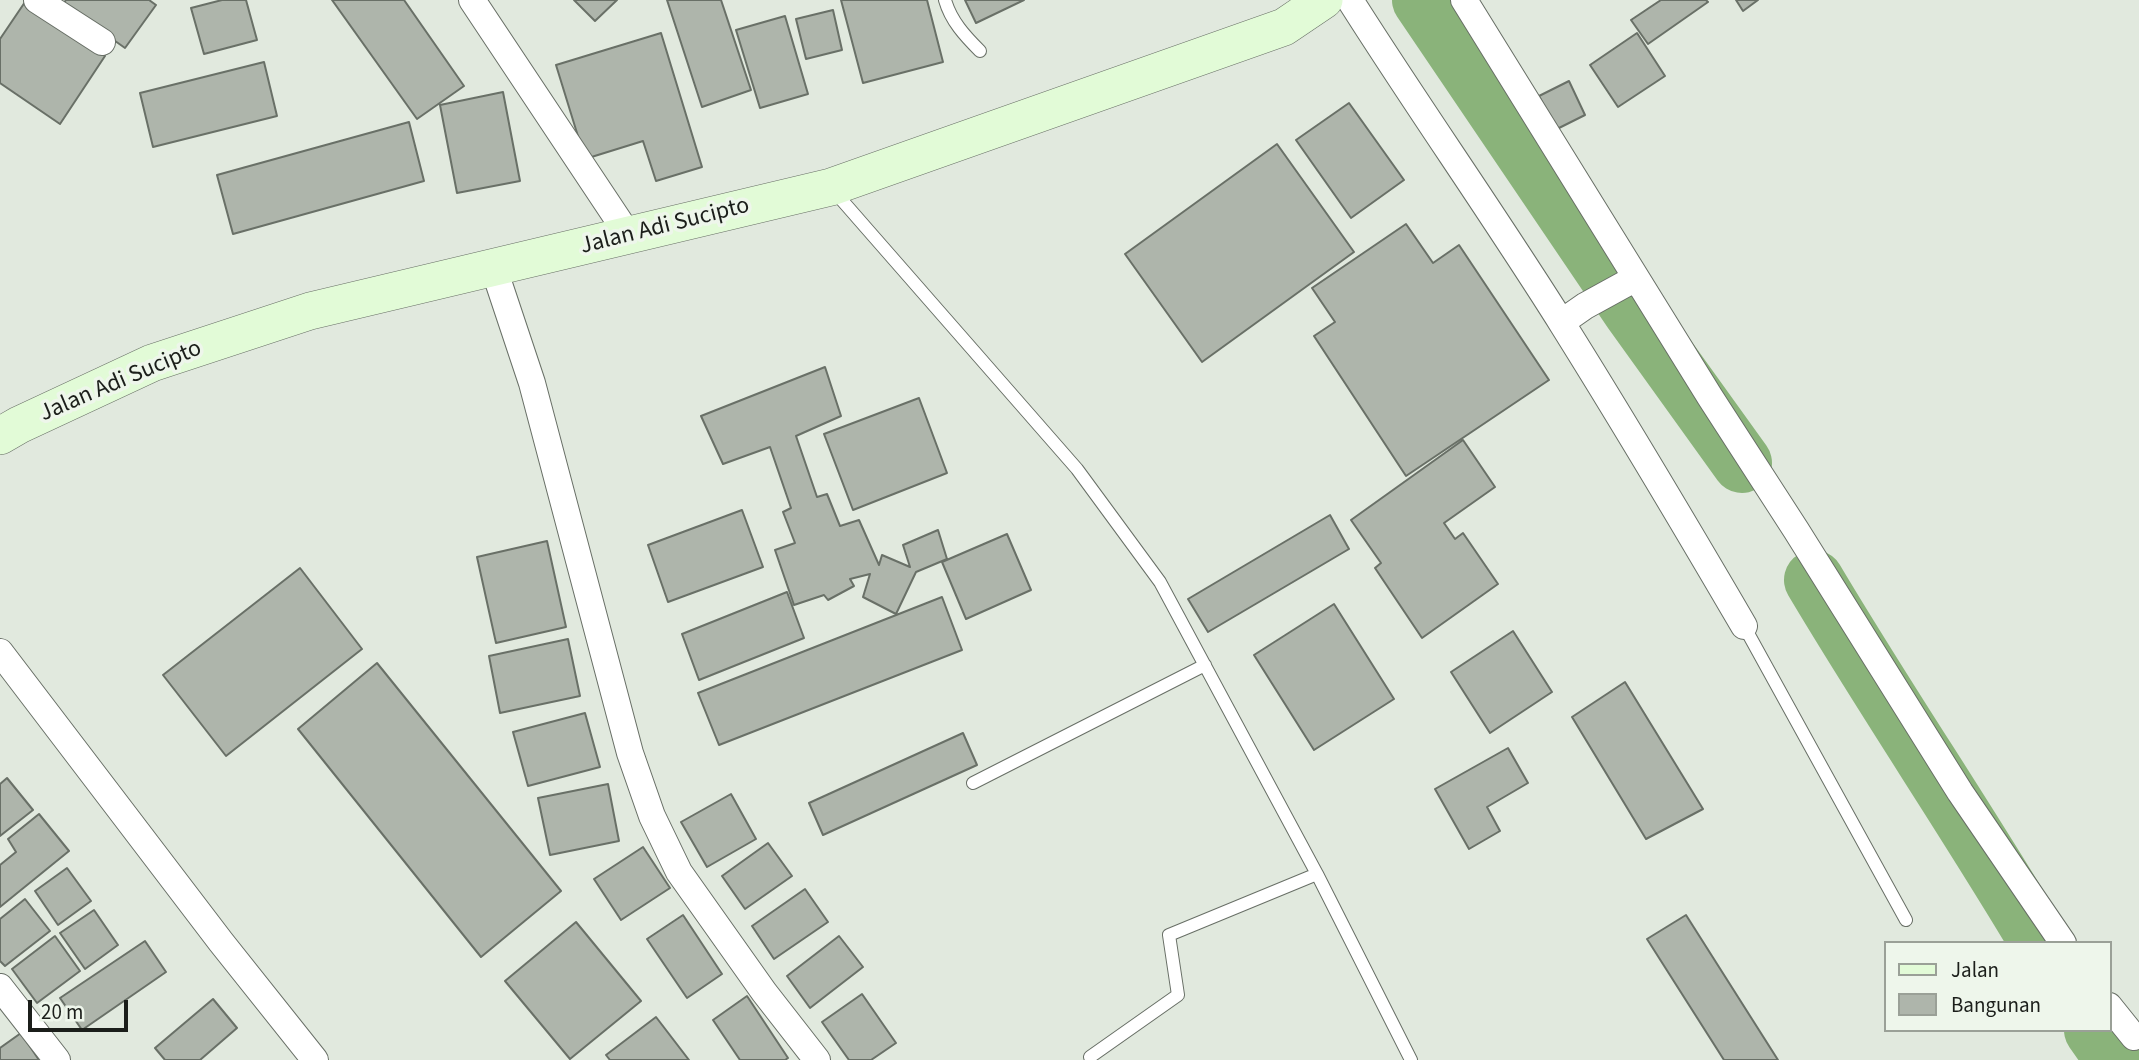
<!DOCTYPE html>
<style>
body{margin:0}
#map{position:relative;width:2139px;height:1060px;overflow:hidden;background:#e1e9de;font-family:"Source Sans 3",sans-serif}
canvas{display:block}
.legend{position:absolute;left:1884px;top:941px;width:228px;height:91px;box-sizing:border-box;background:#eef6eb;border:2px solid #9aa097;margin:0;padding:9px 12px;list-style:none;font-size:21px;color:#1b1e1a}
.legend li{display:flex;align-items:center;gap:14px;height:35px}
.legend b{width:35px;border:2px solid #9aa097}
.scale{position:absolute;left:28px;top:1000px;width:100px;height:32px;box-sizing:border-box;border:4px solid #1b1e1a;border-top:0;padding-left:9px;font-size:21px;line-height:24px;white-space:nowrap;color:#1b1e1a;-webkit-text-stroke:5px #eef6eb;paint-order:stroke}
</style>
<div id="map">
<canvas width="2139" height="1060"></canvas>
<ul class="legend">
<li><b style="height:9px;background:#e2fbd7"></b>Jalan</li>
<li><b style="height:19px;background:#aeb5ab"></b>Bangunan</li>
</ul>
<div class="scale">20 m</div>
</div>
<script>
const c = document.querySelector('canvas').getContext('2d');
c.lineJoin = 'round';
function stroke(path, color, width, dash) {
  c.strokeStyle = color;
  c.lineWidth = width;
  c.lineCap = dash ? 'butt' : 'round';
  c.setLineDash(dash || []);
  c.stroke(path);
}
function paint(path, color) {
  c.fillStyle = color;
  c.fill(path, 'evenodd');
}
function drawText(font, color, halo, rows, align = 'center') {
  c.font = font + ' "Source Sans 3",sans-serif';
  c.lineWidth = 7;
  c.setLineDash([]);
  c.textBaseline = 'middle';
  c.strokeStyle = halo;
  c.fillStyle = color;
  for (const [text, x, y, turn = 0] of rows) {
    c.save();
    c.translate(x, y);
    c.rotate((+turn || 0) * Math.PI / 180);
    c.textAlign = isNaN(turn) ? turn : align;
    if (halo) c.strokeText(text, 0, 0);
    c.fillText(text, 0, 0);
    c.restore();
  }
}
stroke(new Path2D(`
 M 1424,2 L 1427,0`), '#69865d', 10);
stroke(new Path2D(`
 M 1422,0 L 1632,310 L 1742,463
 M 1814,580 C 1887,703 1967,820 2040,943
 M 2094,1030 L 2115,1060`), '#8ab37a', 60);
const building = new Path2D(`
 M 66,0 L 149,0 L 156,5 L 125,48 L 63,4 Z
 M 222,0 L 246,0 L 257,40 L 204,54 L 191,8 Z
 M 332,0 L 404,0 L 464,86 L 417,119 Z
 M 574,0 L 617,0 L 595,21 Z
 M 667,0 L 721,0 L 751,90 L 702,107 Z
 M 841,0 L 927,0 L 943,62 L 863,83 Z
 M 965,0 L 1024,0 L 976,23 Z
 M 1661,0 L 1706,0 L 1708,2 L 1648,44 L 1631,20 Z
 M 1736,0 L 1758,0 L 1743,11 Z
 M 25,2 L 105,56 L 60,124 L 0,83 L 0,39 Z
 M 833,10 L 842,50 L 806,59 L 796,19 Z
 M 785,16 L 808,94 L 760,108 L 736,30 Z
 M 661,33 L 702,167 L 656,181 L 643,141 L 585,159 L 556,65 Z
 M 1637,33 L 1665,76 L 1618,107 L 1590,65 Z
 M 264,62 L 277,116 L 153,147 L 140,93 Z
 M 1569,81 L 1585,115 L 1555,130 L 1539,96 Z
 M 503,92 L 520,181 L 457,193 L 440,105 Z
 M 1349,103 L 1404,180 L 1351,218 L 1296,140 Z
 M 409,122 L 424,181 L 233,234 L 217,175 Z
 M 1277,144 L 1354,252 L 1202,362 L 1125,254 Z
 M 1406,224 L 1433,263 L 1459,245 L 1549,380 L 1406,476 L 1314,336 L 1335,322 L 1312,288 Z
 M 825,367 L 841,416 L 796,436 L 817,497 L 827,494 L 840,526 L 859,520 L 879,565 L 882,555 L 910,567 L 903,545 L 938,530 L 947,559 L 916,572 L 896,614 L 863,597 L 870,574 L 850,579 L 854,586 L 828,600 L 824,595 L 794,605 L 775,550 L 795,543 L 783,512 L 791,508 L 770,447 L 723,464 L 701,416 Z
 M 919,398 L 947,473 L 853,510 L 824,434 Z
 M 1463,440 L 1495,487 L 1444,523 L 1455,539 L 1463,533 L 1498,584 L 1422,638 L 1375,568 L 1381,563 L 1351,520 Z
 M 742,510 L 763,567 L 668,602 L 648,545 Z
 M 1330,515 L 1349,549 L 1208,632 L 1188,599 Z
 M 1007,534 L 1031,590 L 966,619 L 942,562 Z
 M 547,541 L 566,627 L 496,643 L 477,557 Z
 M 300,568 L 362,649 L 226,756 L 163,675 Z
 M 787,592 L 804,638 L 699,680 L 682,634 Z
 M 942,597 L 962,650 L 719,745 L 698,693 Z
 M 1334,604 L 1394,699 L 1314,750 L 1254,655 Z
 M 1513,631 L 1552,692 L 1490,733 L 1451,672 Z
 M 568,639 L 580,696 L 500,713 L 489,656 Z
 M 377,663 L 561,891 L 481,957 L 298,729 Z
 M 1625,682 L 1703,809 L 1646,839 L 1572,717 Z
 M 585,713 L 600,767 L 528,786 L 513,732 Z
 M 963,733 L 977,765 L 823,835 L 809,803 Z
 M 1508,748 L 1528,783 L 1487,807 L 1500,831 L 1469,849 L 1435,789 Z
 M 7,778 L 33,810 L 0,836 L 0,784 Z
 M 608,784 L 619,841 L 550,855 L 538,798 Z
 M 731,794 L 756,839 L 707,867 L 681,822 Z
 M 39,814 L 69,851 L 0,907 L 0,865 L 16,852 L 8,839 Z
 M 768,843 L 792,876 L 745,909 L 722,876 Z
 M 643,847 L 670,888 L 621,920 L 594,879 Z
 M 67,868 L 91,901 L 58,925 L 35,891 Z
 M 805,889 L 828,922 L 774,959 L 752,926 Z
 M 25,899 L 50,931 L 5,966 L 0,961 L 0,919 Z
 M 94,910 L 118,945 L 85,969 L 60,933 Z
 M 683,915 L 722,974 L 687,998 L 647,939 Z
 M 1686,915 L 1778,1060 L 1724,1060 L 1647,939 Z
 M 576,922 L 641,1001 L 570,1059 L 505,981 Z
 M 55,936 L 80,971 L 37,1003 L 12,969 Z
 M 839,936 L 863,967 L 810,1008 L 787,976 Z
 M 145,941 L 166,972 L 82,1030 L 60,998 Z
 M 862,994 L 896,1043 L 871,1060 L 849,1060 L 822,1022 Z
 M 747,996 L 788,1058 L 785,1060 L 740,1060 L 713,1020 Z
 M 213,999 L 237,1028 L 200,1060 L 165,1060 L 155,1048 Z
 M 656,1017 L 689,1060 L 610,1060 L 606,1055 Z
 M 21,1033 L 39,1060 L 0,1060 L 0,1048 Z`);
paint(building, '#aeb5ab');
stroke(building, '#697067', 2);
const lane = new Path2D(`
 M 945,0 C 951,21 965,36 980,51
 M 833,190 L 1077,469 L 1160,582 L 1317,874 L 1411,1060
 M 1744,626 L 1906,920
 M 973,783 L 1205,665
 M 1090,1057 L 1178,995 L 1169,935 L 1317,874`);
const street = new Path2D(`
 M 37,0 L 102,42
 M 472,0 L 629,236
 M 1350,0 C 1419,109 1494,215 1563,325 C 1625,424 1685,525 1744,626
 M 1464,0 L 1710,397 L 1796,530 L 1960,792 L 2063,943
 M 494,269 L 532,383 L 630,753 L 652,816 L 679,872 L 764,992 L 817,1060
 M 1562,322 L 1585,306 L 1636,278
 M 0,652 L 221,942 L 315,1060
 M 0,987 L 57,1060
 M 2109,1006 L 2134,1037`);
const secondary = new Path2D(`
 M 0,436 L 19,425 L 152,363 L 310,311 L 831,187 L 1284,27 L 1324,0`);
stroke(lane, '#686f66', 14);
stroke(street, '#686f66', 28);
stroke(secondary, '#686f66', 38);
stroke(lane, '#fff', 12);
stroke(street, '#fff', 26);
stroke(secondary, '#e2fbd7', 37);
drawText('24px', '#1b1e1a', '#eef6eb', [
 ["Jalan Adi Sucipto",665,227,-14],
 ["Jalan Adi Sucipto",121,382,-23]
]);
</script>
